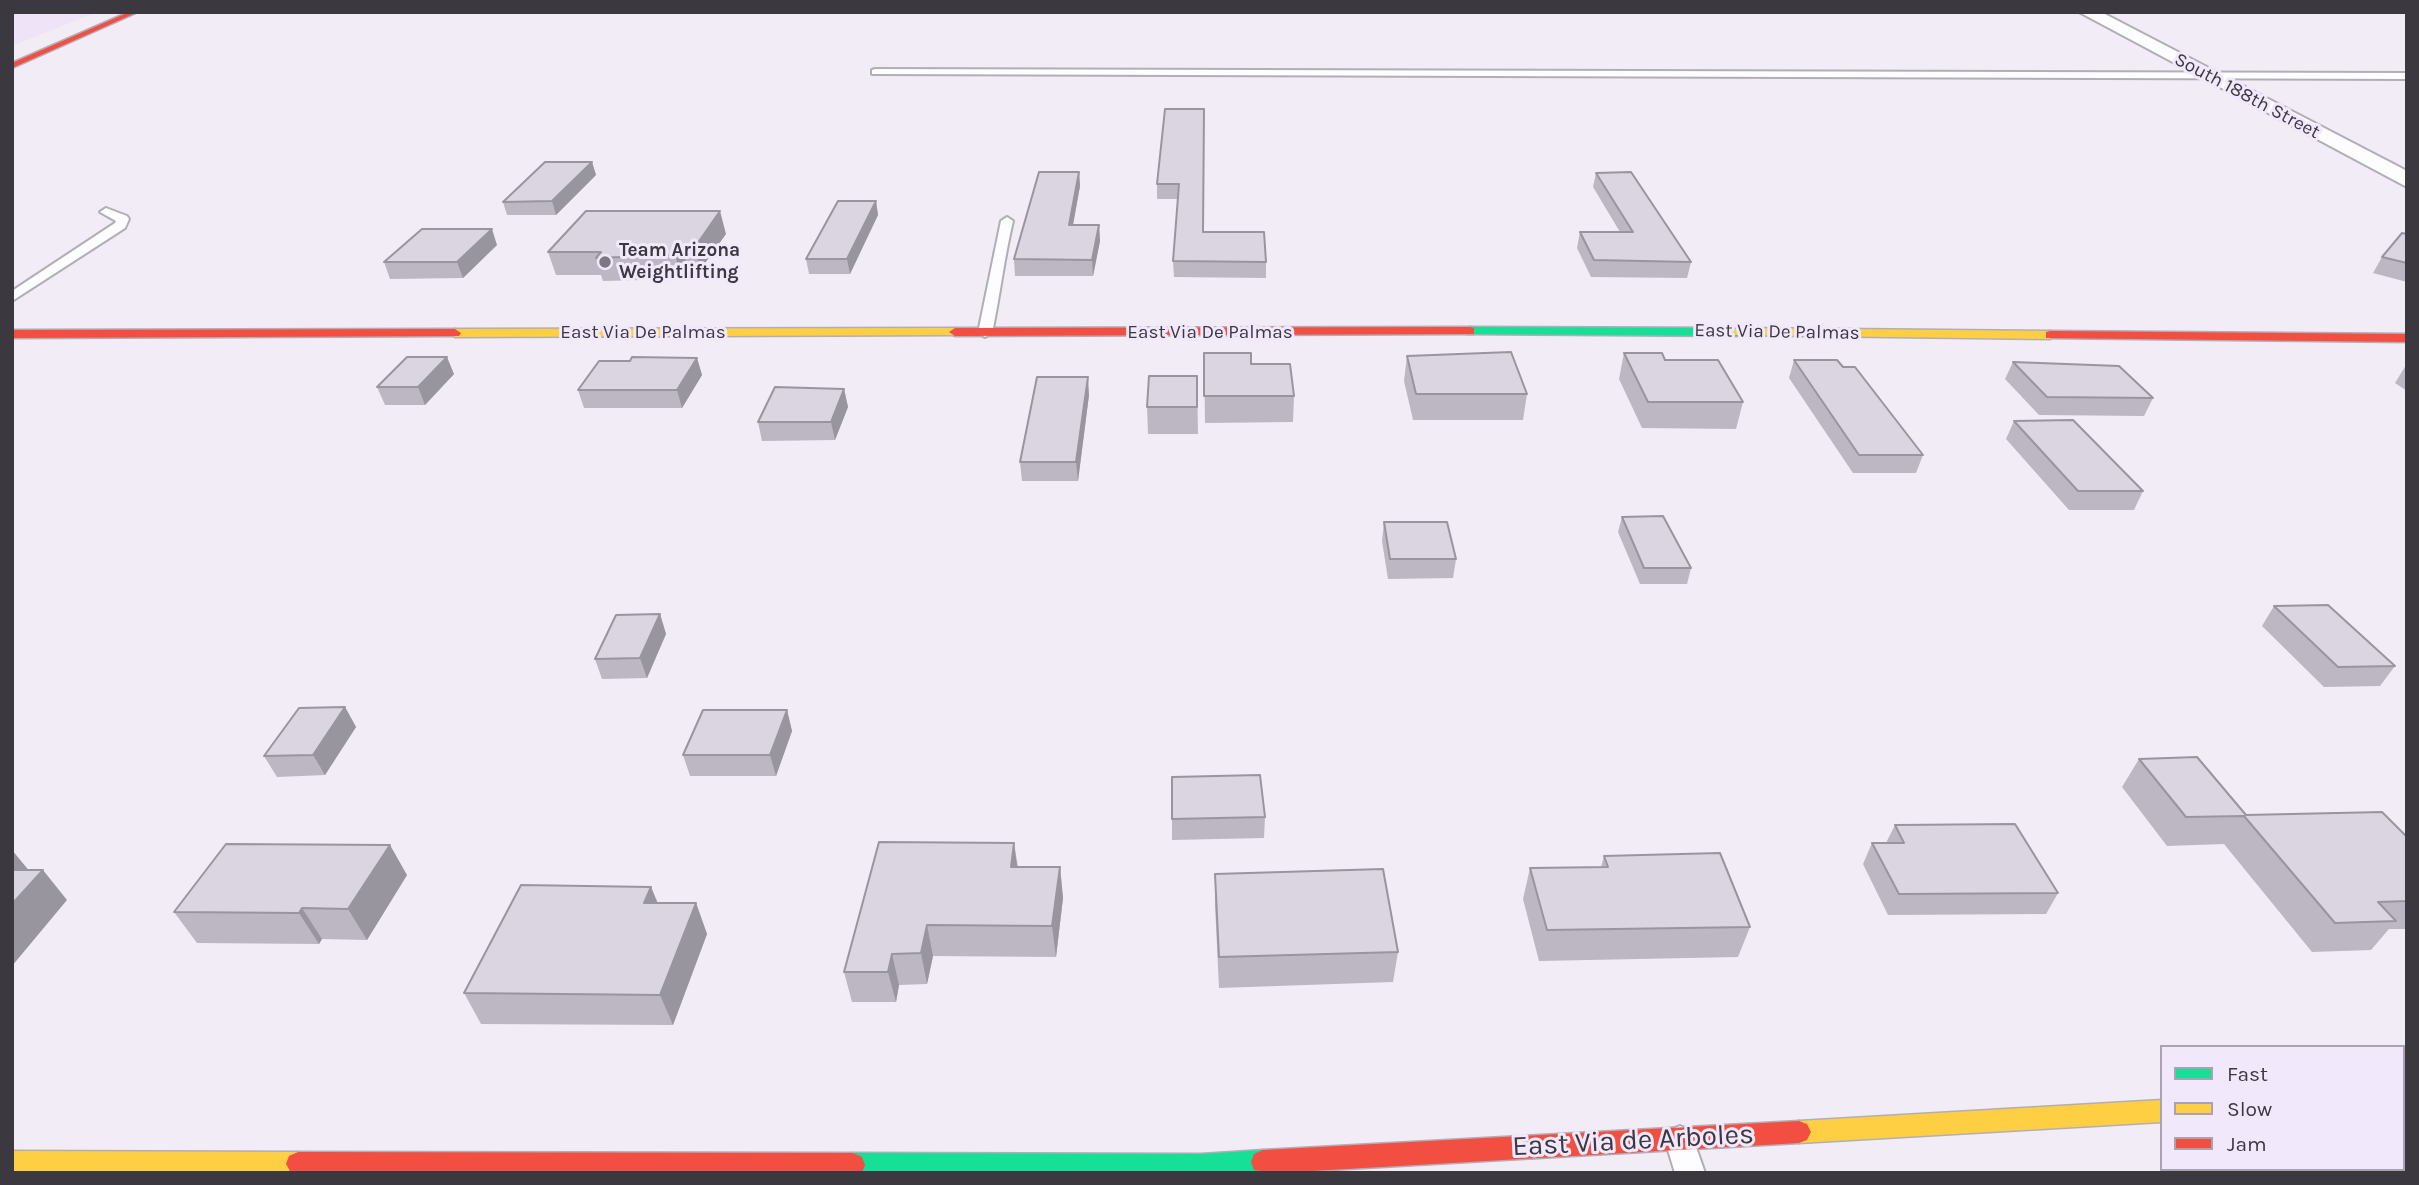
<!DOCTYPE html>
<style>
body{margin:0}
#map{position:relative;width:2419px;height:1185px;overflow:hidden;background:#f2ecf7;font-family:Karla,sans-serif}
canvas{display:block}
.frame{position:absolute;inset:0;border:14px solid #3c3840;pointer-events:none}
.legend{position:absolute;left:2160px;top:1045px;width:245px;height:126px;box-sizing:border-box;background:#f2e8fc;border:2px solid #a9a2b1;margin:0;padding:9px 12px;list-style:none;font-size:21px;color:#3c3840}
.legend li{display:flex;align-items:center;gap:14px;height:35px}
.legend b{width:35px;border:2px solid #a9a2b1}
</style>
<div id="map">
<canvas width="2419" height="1185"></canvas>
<div class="frame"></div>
<ul class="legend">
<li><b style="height:9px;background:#16e098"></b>Fast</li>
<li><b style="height:9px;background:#ffcf43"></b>Slow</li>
<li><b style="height:9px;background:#f24e42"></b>Jam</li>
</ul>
</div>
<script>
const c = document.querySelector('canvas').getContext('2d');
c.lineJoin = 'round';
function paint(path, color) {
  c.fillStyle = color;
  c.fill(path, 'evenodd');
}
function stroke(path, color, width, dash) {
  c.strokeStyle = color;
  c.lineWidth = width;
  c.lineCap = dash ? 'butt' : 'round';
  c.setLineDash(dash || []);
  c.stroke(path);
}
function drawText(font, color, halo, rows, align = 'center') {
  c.font = font + ' Karla,sans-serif';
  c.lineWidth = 6;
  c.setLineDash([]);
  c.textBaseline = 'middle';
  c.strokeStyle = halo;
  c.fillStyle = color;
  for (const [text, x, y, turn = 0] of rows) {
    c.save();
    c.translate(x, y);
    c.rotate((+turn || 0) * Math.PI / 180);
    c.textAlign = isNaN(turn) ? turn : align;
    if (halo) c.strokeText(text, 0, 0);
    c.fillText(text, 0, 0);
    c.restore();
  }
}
paint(new Path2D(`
 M 12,12 L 97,12 L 12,46 Z`), '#eee3f7');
const lane = new Path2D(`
 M 875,69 L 2407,73 L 2407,79 L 872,74 L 872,70 Z
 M 106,208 L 127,216 L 129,219 L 125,228 L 12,301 L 12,291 L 115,223 L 116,221 L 100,212 Z
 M 1007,217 L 1013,221 C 1004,258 1000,296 992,333 L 985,337 L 978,333 L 1001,221 Z
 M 1680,1126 L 1690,1130 L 1705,1173 L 1675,1173 L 1665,1140 L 1670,1130 Z`);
const street = new Path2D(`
 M 2079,12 L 2101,12 L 2407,171 L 2407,187 Z
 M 2403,1071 L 2407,1071 L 2407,1123 L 2403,1123 Z`);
const fast = new Path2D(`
 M 1470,327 L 1737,328 L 1743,332 L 1737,336 L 1466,334 L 1466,328 Z
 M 1263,1150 L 1272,1154 L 1275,1162 L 1272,1170 L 1265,1173 L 844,1173 L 841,1165 L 844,1157 L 853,1153 L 1201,1154 Z`);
const slow = new Path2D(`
 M 955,328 L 961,332 L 959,335 L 455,337 L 449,333 L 455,329 Z
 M 1737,328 L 2050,331 L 2056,335 L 2050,339 L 1733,335 L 1731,332 Z
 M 2162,1100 L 2162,1122 L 1799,1143 L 1791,1140 L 1787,1132 L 1791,1124 L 1799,1121 Z
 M 12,1151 L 298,1152 L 307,1156 L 310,1164 L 305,1173 L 12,1173 Z`);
const jam = new Path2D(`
 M 129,12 L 138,12 L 12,68 L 12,63 Z
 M 1470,327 L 1474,328 L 1474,334 L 955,336 L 949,332 L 955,328 Z
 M 455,329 L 461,333 L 459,336 L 12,338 L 12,330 Z
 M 2050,331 L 2407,334 L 2407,342 L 2046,338 L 2046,332 Z
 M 1799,1121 L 1807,1124 L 1811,1132 L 1807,1140 L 1799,1143 L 1277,1173 L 1254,1170 L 1251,1162 L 1254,1154 L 1263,1150 Z
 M 298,1152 L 853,1153 L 862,1157 L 865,1165 L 862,1173 L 291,1173 L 286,1164 L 289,1156 Z`);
stroke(lane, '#b2aeb6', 4);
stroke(street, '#b2aeb6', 4);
stroke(fast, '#b2aeb6', 3);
stroke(slow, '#b2aeb6', 3);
stroke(jam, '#b2aeb6', 3);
paint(lane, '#fdfcfe');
paint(street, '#fdfcfe');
paint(fast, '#16e098');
paint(slow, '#ffcf43');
paint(jam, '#f24e42');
paint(new Path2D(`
 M 1165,109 L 1204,232 L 1266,262 L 1266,278 L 1174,277 L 1173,261 L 1178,199 L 1157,199 L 1157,184 Z
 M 592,162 L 596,175 L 556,215 L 507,215 L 503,202 Z
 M 1079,172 L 1080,186 L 1073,225 L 1099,225 L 1100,241 L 1093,276 L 1015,276 L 1014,259 Z
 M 1596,173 L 1691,262 L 1687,278 L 1591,277 L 1577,248 L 1580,232 L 1620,232 L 1593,187 Z
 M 876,201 L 878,215 L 850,274 L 809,274 L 806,259 Z
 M 726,234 L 700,270 L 688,270 L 682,279 L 603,281 L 601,275 L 556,275 L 548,252 Z
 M 2407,234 L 2407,282 L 2373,273 L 2382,257 Z
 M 497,245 L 463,278 L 390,279 L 384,262 Z
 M 1204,353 L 1251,364 L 1294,396 L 1293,422 L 1205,423 Z
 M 1624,353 L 1665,360 L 1743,402 L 1736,429 L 1642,428 L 1619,379 Z
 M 1407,356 L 1527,394 L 1523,420 L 1413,420 L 1404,381 Z
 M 697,358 L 702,375 L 682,408 L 584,408 L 578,390 L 630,361 Z
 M 1794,360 L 1843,367 L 1923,455 L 1916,473 L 1853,473 L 1789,378 Z
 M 2013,362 L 2153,398 L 2144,416 L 2039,415 L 2005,379 Z
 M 2406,365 L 2407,365 L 2407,391 L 2395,383 Z
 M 454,374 L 425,405 L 385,405 L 377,387 Z
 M 1197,376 L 1198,434 L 1148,434 L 1147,407 Z
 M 844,389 L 848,407 L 835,440 L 762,441 L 758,422 Z
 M 1089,395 L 1078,481 L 1022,481 L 1020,462 Z
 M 2014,421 L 2143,491 L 2134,510 L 2069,510 L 2006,439 Z
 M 1622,517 L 1691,568 L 1687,584 L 1640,584 L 1618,532 Z
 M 1384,522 L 1456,559 L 1453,578 L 1388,579 L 1382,541 Z
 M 2274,606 L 2395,666 L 2380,686 L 2324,687 L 2262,626 Z
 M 660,614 L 666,634 L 647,678 L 602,679 L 595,659 Z
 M 345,707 L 356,727 L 325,775 L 277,777 L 264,756 Z
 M 787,710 L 792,731 L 776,776 L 690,776 L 683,755 Z
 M 2139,759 L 2246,815 L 2407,837 L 2407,929 L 2389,929 L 2371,950 L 2312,952 L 2224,844 L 2167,846 L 2122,787 Z
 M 1265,817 L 1264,838 L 1172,840 L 1172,819 Z
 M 1895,825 L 2058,893 L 2046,914 L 1888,915 L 1863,864 L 1872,843 L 1886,843 Z
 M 1014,843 L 1018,867 L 1060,867 L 1063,898 L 1056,957 L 933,956 L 927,984 L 899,985 L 896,1002 L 852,1002 L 844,972 Z
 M 1604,856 L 1750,927 L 1738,957 L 1539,961 L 1523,899 L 1530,868 L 1601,867 Z
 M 1215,874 L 1398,952 L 1393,982 L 1219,988 L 1215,905 Z
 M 407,875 L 367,940 L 322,939 L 319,944 L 197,943 L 174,912 Z
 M 651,887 L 658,903 L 696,903 L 707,934 L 673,1025 L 481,1024 L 464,993 Z`), '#bcb7c2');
paint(new Path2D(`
 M 592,162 L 596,175 L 556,215 L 552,201 Z
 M 1079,172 L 1080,186 L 1070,241 L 1069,225 Z
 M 876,201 L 878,215 L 850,274 L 847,259 Z
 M 720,211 L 726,234 L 700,270 L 695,247 Z
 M 1099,225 L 1100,241 L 1093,276 L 1092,260 Z
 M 492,229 L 497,245 L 463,278 L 457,262 Z
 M 682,247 L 688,270 L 682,279 L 675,255 Z
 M 447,357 L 454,374 L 425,405 L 418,387 Z
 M 697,358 L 702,375 L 682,408 L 677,390 Z
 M 1088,377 L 1089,395 L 1078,481 L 1076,462 Z
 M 844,389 L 848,407 L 835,440 L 831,422 Z
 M 660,614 L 666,634 L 647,678 L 640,658 Z
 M 345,707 L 356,727 L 325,775 L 313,755 Z
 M 787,710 L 792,731 L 776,776 L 770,755 Z
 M 1014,843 L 1018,873 L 1011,867 Z
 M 390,845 L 407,875 L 367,940 L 348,909 Z
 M 12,850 L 31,873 L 12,895 Z
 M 1060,867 L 1063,898 L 1056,957 L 1052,926 Z
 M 43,870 L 67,900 L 12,966 L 12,904 Z
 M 651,887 L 663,917 L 644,903 Z
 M 696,903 L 707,934 L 673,1025 L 660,995 Z
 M 302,908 L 322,939 L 319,944 L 299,913 Z
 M 927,925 L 933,956 L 927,984 L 921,953 Z
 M 892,954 L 899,985 L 896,1002 L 888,972 Z`), '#99959e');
const building = new Path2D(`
 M 1165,109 L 1204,109 L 1203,232 L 1264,232 L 1266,262 L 1173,261 L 1179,184 L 1157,184 Z
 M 545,162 L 592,162 L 552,201 L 503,202 Z
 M 1039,172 L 1079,172 L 1069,225 L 1099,225 L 1092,260 L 1014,259 Z
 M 1631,172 L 1691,262 L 1594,260 L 1580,232 L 1633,232 L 1596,173 Z
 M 838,201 L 876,201 L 847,259 L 806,259 Z
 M 586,211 L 720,211 L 695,247 L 682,247 L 675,255 L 596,258 L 601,252 L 548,252 Z
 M 422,229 L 492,229 L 457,262 L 384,262 Z
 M 2402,233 L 2407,234 L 2407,263 L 2382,257 Z
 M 1511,352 L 1527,394 L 1416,394 L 1407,356 Z
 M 1204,353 L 1251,353 L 1251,364 L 1290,364 L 1294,396 L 1204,396 Z
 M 1624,353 L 1662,353 L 1665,360 L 1718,360 L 1743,402 L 1648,402 Z
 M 407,357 L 447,357 L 418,387 L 377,387 Z
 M 632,357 L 697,358 L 677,390 L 578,390 L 599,361 L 630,361 Z
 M 1794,360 L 1837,360 L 1843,367 L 1855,367 L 1923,455 L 1859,455 Z
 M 2013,362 L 2119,366 L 2153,398 L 2047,397 Z
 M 1149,376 L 1197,376 L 1197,407 L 1147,407 Z
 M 1037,377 L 1088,377 L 1076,462 L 1020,462 Z
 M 775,387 L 844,389 L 831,422 L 758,422 Z
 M 2073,420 L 2143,491 L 2078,491 L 2014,421 Z
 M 1663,516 L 1691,568 L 1644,568 L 1622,517 Z
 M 1384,522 L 1447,522 L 1456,559 L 1390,559 Z
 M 2328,605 L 2395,666 L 2338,667 L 2274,606 Z
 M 660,614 L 640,658 L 595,659 L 616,615 Z
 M 345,707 L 313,755 L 264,756 L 299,708 Z
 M 703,710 L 787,710 L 770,755 L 683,755 Z
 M 2197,757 L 2246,815 L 2382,812 L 2407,837 L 2407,901 L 2378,902 L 2396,921 L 2335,923 L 2244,816 L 2186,817 L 2139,759 Z
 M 1260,775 L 1265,817 L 1172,819 L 1172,777 Z
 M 2015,824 L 2058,893 L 1899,894 L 1872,843 L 1904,843 L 1895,825 Z
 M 879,842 L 1014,843 L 1011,867 L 1060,867 L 1052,926 L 927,925 L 921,953 L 892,954 L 888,972 L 844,972 Z
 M 226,844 L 390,845 L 348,909 L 302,908 L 299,913 L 174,912 Z
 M 1720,853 L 1750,927 L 1547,930 L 1530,868 L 1608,867 L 1604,856 Z
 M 1383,869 L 1398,952 L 1219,957 L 1215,874 Z
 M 12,870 L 43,870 L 12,904 Z
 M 521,885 L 651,887 L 644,903 L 696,903 L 660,995 L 464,993 Z`);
paint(building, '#dbd5e2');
stroke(building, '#99959e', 2);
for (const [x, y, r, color] of [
 [605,262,7,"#7c7780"]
]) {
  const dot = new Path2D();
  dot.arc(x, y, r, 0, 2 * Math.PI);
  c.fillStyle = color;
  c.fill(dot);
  stroke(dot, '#f2e8fc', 2.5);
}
drawText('19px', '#3c3840', '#f2e8fc', [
 ["South 188th Street",2247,96,28],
 ["East Via De Palmas",1777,332,1],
 ["East Via De Palmas",643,333],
 ["East Via De Palmas",1210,333]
]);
drawText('bold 19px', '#3c3840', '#f2e8fc', [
 ["Team Arizona",619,251],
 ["Weightlifting",619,273]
], 'left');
drawText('28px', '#3c3840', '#f2e8fc', [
 ["East Via de Arboles",1633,1141,-3]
]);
</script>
